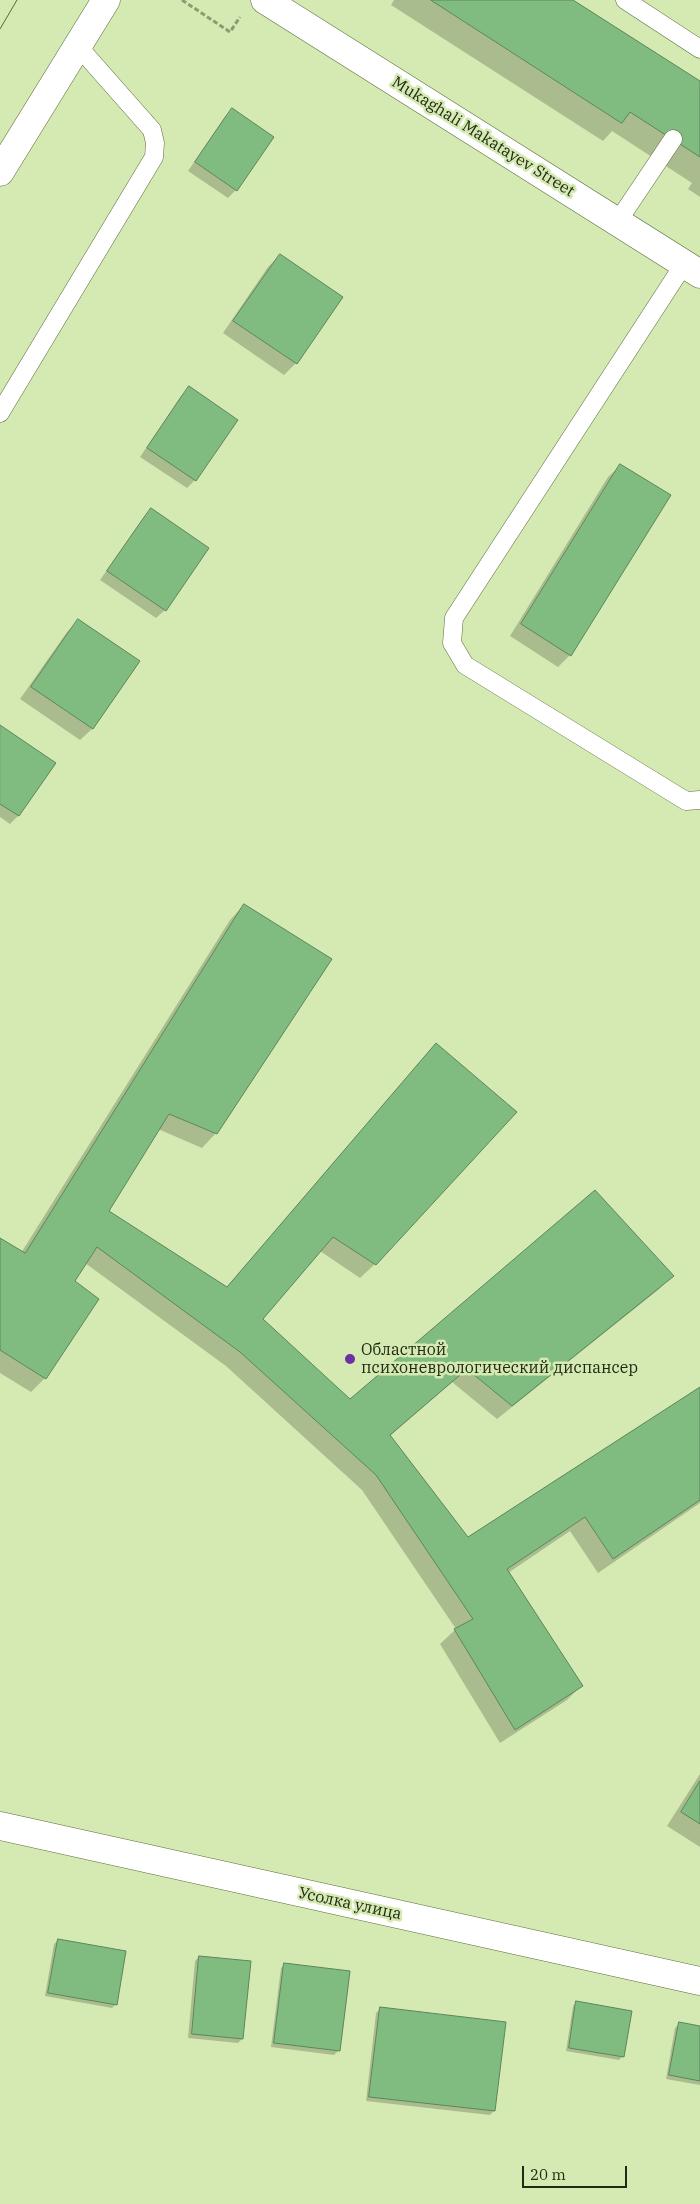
<!DOCTYPE html>
<meta charset="utf-8">
<style>
body{margin:0}
#map{position:relative;width:700px;height:2204px;overflow:hidden;background:#d5eab2;font-family:"IBM Plex Serif",serif}
canvas{display:block}
.scale{position:absolute;left:522px;top:2166px;width:105px;height:22px;box-sizing:border-box;border:2px solid #222a14;border-top:0;padding-left:6px;font-size:15px;line-height:18px;white-space:nowrap;color:#222a14;-webkit-text-stroke:4px #d5eab2;paint-order:stroke}
</style>
<div id="map">
<canvas width="700" height="2204"></canvas>
<div class="scale">20 m</div>
</div>
<script>
const c = document.querySelector('canvas').getContext('2d');
c.lineJoin = 'round';
function paint(path, color) {
  c.fillStyle = color;
  c.fill(path, 'evenodd');
}
function stroke(path, color, width, dash) {
  c.strokeStyle = color;
  c.lineWidth = width;
  c.lineCap = dash ? 'butt' : 'round';
  c.setLineDash(dash || []);
  c.stroke(path);
}
function drawText(font, color, halo, rows, align = 'center') {
  c.font = font + ' "IBM Plex Serif",serif';
  c.lineWidth = 5;
  c.setLineDash([]);
  c.textBaseline = 'middle';
  c.strokeStyle = halo;
  c.fillStyle = color;
  for (const [text, x, y, turn = 0] of rows) {
    c.save();
    c.translate(x, y);
    c.rotate((+turn || 0) * Math.PI / 180);
    c.textAlign = isNaN(turn) ? turn : align;
    if (halo) c.strokeText(text, 0, 0);
    c.fillText(text, 0, 0);
    c.restore();
  }
}
paint(new Path2D(`
 M 394,0 L 571,0 L 700,83 L 700,197 L 688,189 L 692,183 L 612,131 L 603,141 L 391,5 Z
 M 232,110 L 236,190 L 228,198 L 188,171 L 224,118 Z
 M 280,255 L 296,363 L 284,375 L 223,333 L 268,267 Z
 M 189,388 L 195,480 L 187,488 L 140,457 L 181,396 Z
 M 620,466 L 570,655 L 558,667 L 510,636 L 608,477 Z
 M 151,510 L 207,548 L 165,610 L 156,618 L 100,580 L 143,518 Z
 M 79,620 L 138,661 L 92,729 L 80,740 L 20,699 L 67,632 Z
 M 0,727 L 54,764 L 18,816 L 10,824 L 0,817 Z
 M 244,905 L 216,1133 L 202,1148 L 158,1129 L 107,1211 L 226,1288 L 436,1045 L 375,1264 L 360,1278 L 320,1251 L 261,1319 L 350,1400 L 672,1276 L 658,1290 L 497,1419 L 452,1382 L 390,1436 L 467,1538 L 700,1389 L 700,1503 L 598,1573 L 570,1531 L 508,1573 L 581,1686 L 567,1700 L 500,1743 L 440,1644 L 456,1629 L 362,1490 L 226,1366 L 85,1263 L 73,1281 L 45,1378 L 31,1392 L 0,1373 L 0,1239 L 21,1253 L 230,920 Z
 M 700,1774 L 700,1847 L 667,1826 Z
 M 58,1940 L 116,2004 L 112,2008 L 45,1996 L 54,1944 Z
 M 199,1957 L 242,2039 L 238,2043 L 188,2038 L 195,1961 Z
 M 285,1964 L 338,2051 L 334,2055 L 271,2047 L 281,1968 Z
 M 577,2002 L 623,2056 L 619,2060 L 566,2051 L 573,2006 Z
 M 380,2009 L 504,2024 L 494,2111 L 490,2115 L 366,2101 L 376,2013 Z
 M 679,2024 L 700,2027 L 700,2085 L 666,2079 L 675,2028 Z`), '#0003');
const building = new Path2D(`
 M 431,0 L 573,0 L 700,81 L 700,157 L 630,112 L 622,123 Z
 M 232,108 L 274,137 L 237,191 L 195,162 Z
 M 280,254 L 343,297 L 297,364 L 233,321 Z
 M 189,386 L 238,420 L 196,481 L 147,448 Z
 M 620,464 L 671,495 L 571,656 L 521,624 Z
 M 151,508 L 209,548 L 166,611 L 107,571 Z
 M 78,619 L 140,661 L 93,729 L 31,687 Z
 M 0,725 L 56,763 L 19,816 L 0,804 Z
 M 244,904 L 332,959 L 217,1134 L 169,1114 L 109,1211 L 227,1287 L 436,1043 L 517,1112 L 376,1265 L 333,1237 L 263,1319 L 350,1399 L 595,1190 L 674,1276 L 512,1406 L 467,1369 L 390,1435 L 468,1537 L 700,1387 L 700,1500 L 613,1559 L 585,1517 L 507,1569 L 583,1686 L 515,1730 L 454,1629 L 473,1619 L 376,1475 L 240,1352 L 97,1247 L 75,1281 L 99,1299 L 46,1379 L 0,1350 L 0,1238 L 25,1253 Z
 M 700,1781 L 700,1824 L 681,1812 Z
 M 58,1939 L 126,1951 L 117,2005 L 48,1993 Z
 M 199,1956 L 251,1961 L 243,2039 L 192,2034 Z
 M 284,1963 L 350,1971 L 340,2051 L 274,2043 Z
 M 576,2001 L 632,2011 L 624,2057 L 569,2048 Z
 M 380,2007 L 506,2022 L 495,2111 L 369,2097 Z
 M 679,2022 L 700,2026 L 700,2081 L 669,2075 Z`);
paint(building, '#80bc7f');
stroke(building, '#5c855c', 1);
const lane = new Path2D(`
 M 625,0 L 700,49
 M 618,221 L 673,139
 M 684,264 L 454,618 L 452,643 L 465,665 L 686,801 L 700,800
 M 0,413 L 154,157 L 155,143 L 152,130 L 77,45`);
const street = new Path2D(`
 M 0,1826 L 700,1981`);
const secondary = new Path2D(`
 M 265,0 L 700,274
 M 0,172 L 106,0`);
stroke(lane, '#5a6b38', 19);
stroke(street, '#5a6b38', 29);
stroke(secondary, '#5a6b38', 29);
stroke(new Path2D(`
 M 182,0 L 230,32 L 240,17`), '#8c9c72', 3, [5, 2.5]);
stroke(lane, '#fff', 18);
stroke(street, '#fff', 28);
stroke(secondary, '#fff', 28);
stroke(new Path2D(`
 M 0,29 L 17,0`), '#5a6645', 1);
for (const [x, y, r, color] of [
 [350,1359,6,"#6e2fa5"]
]) {
  const dot = new Path2D();
  dot.arc(x, y, r, 0, 2 * Math.PI);
  c.fillStyle = color;
  c.fill(dot);
  stroke(dot, '#d5eab2', 2);
}
drawText('16px', '#222a14', '#d5eab2', [
 ["Mukaghali Makatayev Street",483,137,32],
 ["Усолка улица",350,1904,12]
]);
drawText('16px', '#222a14', '#d5eab2', [
 ["Областной",361,1350],
 ["психоневрологический диспансер",361,1368]
], 'left');
</script>
